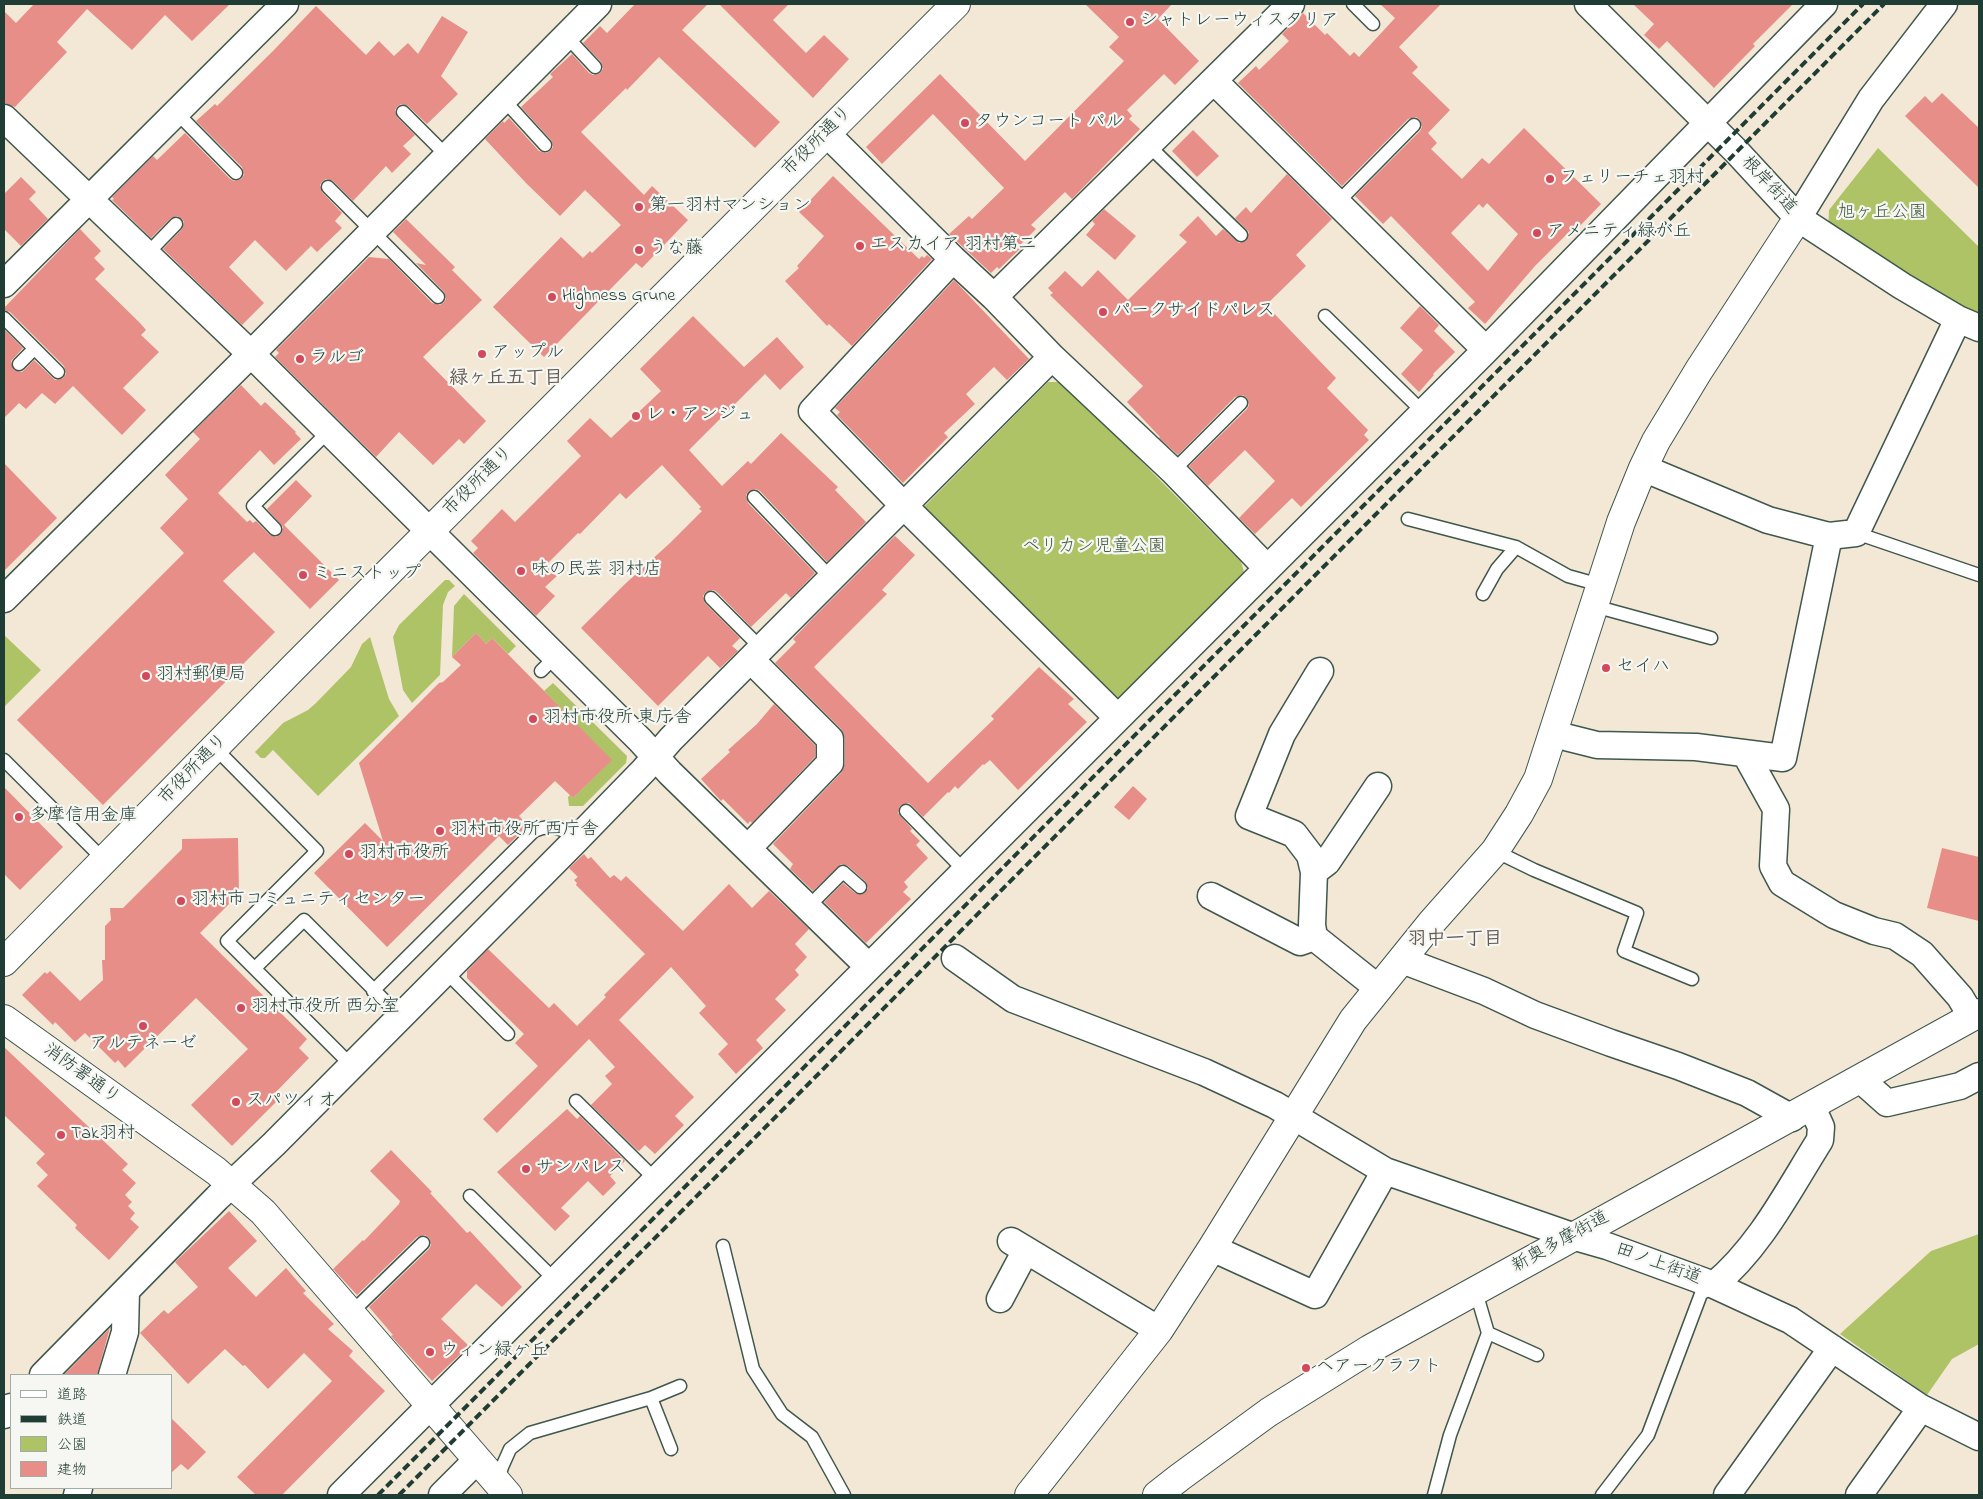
<!DOCTYPE html>
<meta charset="utf-8">
<style>
body{margin:0}
#map{position:relative;width:1983px;height:1499px;overflow:hidden;background:#f3e8d5;font-family:"Indie Flower","Klee One",sans-serif}
canvas{display:block}
.frame{position:absolute;inset:0;border:5px solid #1f3d34;pointer-events:none}
.legend{position:absolute;left:10px;top:1374px;width:162px;height:115px;box-sizing:border-box;background:#f6f6f2;border:1px solid #a0aca6;margin:0;padding:6px 9px;list-style:none;font-size:15px;color:#1f3d34}
.legend li{display:flex;align-items:center;gap:10px;height:25px}
.legend b{width:25px;border:1px solid #a0aca6}
</style>
<div id="map">
<canvas width="1983" height="1499"></canvas>
<div class="frame"></div>
<ul class="legend">
<li><b style="height:6px;background:#fff"></b>道路</li>
<li><b style="height:6px;background:#1f3d34"></b>鉄道</li>
<li><b style="height:14px;background:#aec266"></b>公園</li>
<li><b style="height:14px;background:#e68e87"></b>建物</li>
</ul>
</div>
<script>
const c = document.querySelector('canvas').getContext('2d');
c.lineJoin = 'round';
function paint(path, color) {
  c.fillStyle = color;
  c.fill(path, 'evenodd');
}
function stroke(path, color, width, dash) {
  c.strokeStyle = color;
  c.lineWidth = width;
  c.lineCap = dash ? 'butt' : 'round';
  c.setLineDash(dash || []);
  c.stroke(path);
}
function drawText(font, color, halo, rows, align = 'center') {
  c.font = font + ' "Indie Flower","Klee One",sans-serif';
  c.lineWidth = 4.5;
  c.setLineDash([]);
  c.textBaseline = 'middle';
  c.strokeStyle = halo;
  c.fillStyle = color;
  for (const [text, x, y, turn = 0] of rows) {
    c.save();
    c.translate(x, y);
    c.rotate((+turn || 0) * Math.PI / 180);
    c.textAlign = isNaN(turn) ? turn : align;
    if (halo) c.strokeText(text, 0, 0);
    c.fillText(text, 0, 0);
    c.restore();
  }
}
paint(new Path2D(`
 M 1878,148 L 1979,247 L 1979,318 L 1828,234 L 1829,210 Z
 M 1048,382 L 1063,382 L 1241,562 L 1245,575 L 1123,697 L 1109,699 L 922,509 Z
 M 445,580 L 449,580 L 455,586 L 448,592 L 443,605 L 440,675 L 412,703 L 403,690 L 393,637 L 399,625 Z
 M 464,594 L 516,646 L 508,654 L 492,638 L 486,644 L 476,633 L 452,657 L 454,606 Z
 M 4,635 L 41,670 L 4,707 Z
 M 370,637 L 389,699 L 399,716 L 318,796 L 273,750 L 265,758 L 261,758 L 255,752 L 283,723 L 308,710 L 316,703 L 351,667 L 362,644 Z
 M 553,683 L 627,756 L 626,763 L 583,806 L 569,806 L 568,797 L 570,795 L 573,798 L 611,760 L 544,691 Z
 M 1979,1234 L 1979,1344 L 1952,1359 L 1927,1395 L 1840,1334 L 1931,1251 Z`), '#aec266');
paint(new Path2D(`
 M 34,4 L 230,4 L 192,41 L 165,15 L 132,50 L 87,9 L 57,42 L 67,52 L 15,107 L 4,103 L 4,11 L 16,23 Z
 M 635,4 L 708,4 L 682,30 L 780,122 L 755,148 L 659,57 L 627,90 L 626,88 L 581,132 L 644,195 L 652,186 L 688,220 L 642,268 L 636,263 L 544,357 L 493,307 L 561,237 L 583,258 L 590,251 L 592,253 L 621,225 L 585,190 L 560,216 L 526,183 L 485,139 L 503,121 L 504,123 L 509,118 L 539,151 L 546,153 L 550,151 L 553,147 L 551,140 L 521,107 L 553,77 L 550,74 L 572,54 L 589,73 L 593,75 L 600,73 L 603,69 L 601,62 L 583,43 L 600,26 L 607,33 Z
 M 719,4 L 789,4 L 773,20 L 806,53 L 824,35 L 849,59 L 813,98 Z
 M 1085,4 L 1172,4 L 1158,19 L 1199,61 L 1175,85 L 1164,74 L 1127,110 L 1132,116 L 1129,119 L 1140,129 L 1072,199 L 1065,192 L 1031,225 L 1036,229 L 1021,244 L 1023,246 L 999,269 L 997,267 L 991,273 L 949,234 L 969,216 L 972,219 L 1004,188 L 933,114 L 882,164 L 866,147 L 940,74 L 1025,161 L 1124,61 L 1109,47 L 1119,37 Z
 M 1380,4 L 1441,4 L 1399,47 L 1418,67 L 1412,73 L 1450,110 L 1428,133 L 1437,143 L 1431,149 L 1462,179 L 1482,158 L 1489,164 L 1524,128 L 1601,204 L 1576,230 L 1574,227 L 1535,266 L 1485,324 L 1468,308 L 1475,302 L 1391,216 L 1383,224 L 1355,196 L 1354,197 L 1420,131 L 1422,127 L 1420,120 L 1416,117 L 1408,119 L 1342,186 L 1238,83 L 1256,66 L 1259,70 L 1289,41 L 1282,34 L 1303,13 L 1325,35 L 1327,33 L 1350,56 L 1354,52 L 1359,57 L 1395,18 ZM 1487,203 L 1518,234 L 1488,271 L 1451,233 L 1479,204 L 1483,208 Z
 M 1633,4 L 1793,4 L 1753,44 L 1755,46 L 1714,88 L 1667,41 L 1659,49 L 1644,35 L 1654,24 Z
 M 316,6 L 366,55 L 379,41 L 394,56 L 408,43 L 418,54 L 442,16 L 468,32 L 441,76 L 458,94 L 427,124 L 408,106 L 401,104 L 397,107 L 395,110 L 397,117 L 415,135 L 403,146 L 411,154 L 392,173 L 386,166 L 353,201 L 333,181 L 326,179 L 322,182 L 320,185 L 322,192 L 342,213 L 335,221 L 342,228 L 317,252 L 311,246 L 286,271 L 255,240 L 229,267 L 264,303 L 242,325 L 163,249 L 182,229 L 184,222 L 182,219 L 177,216 L 171,218 L 151,238 L 112,200 L 114,199 L 112,197 L 153,156 L 157,160 L 185,133 L 230,179 L 234,181 L 241,179 L 244,175 L 242,167 L 196,121 L 215,104 L 217,106 L 273,51 Z
 M 1942,93 L 1979,128 L 1979,188 L 1905,116 L 1925,96 L 1932,103 Z
 M 1193,130 L 1219,156 L 1197,177 L 1172,151 Z
 M 1287,174 L 1332,219 L 1296,255 L 1306,266 L 1266,305 L 1336,378 L 1327,388 L 1368,430 L 1364,435 L 1369,440 L 1301,507 L 1292,498 L 1255,534 L 1239,518 L 1275,481 L 1245,450 L 1208,486 L 1189,466 L 1247,409 L 1249,405 L 1247,398 L 1243,395 L 1235,397 L 1178,455 L 1159,438 L 1160,437 L 1127,402 L 1143,386 L 1050,295 L 1053,293 L 1048,288 L 1065,271 L 1082,287 L 1098,270 L 1128,300 L 1187,242 L 1179,235 L 1198,216 L 1216,236 L 1223,229 L 1239,243 L 1246,241 L 1249,232 L 1235,218 L 1246,207 L 1251,213 Z
 M 833,176 L 919,259 L 922,256 L 924,258 L 927,255 L 932,259 L 852,346 L 829,324 L 827,326 L 785,281 L 799,268 L 797,266 L 824,236 L 799,212 Z
 M 21,177 L 36,192 L 29,199 L 48,219 L 21,246 L 4,229 L 4,194 Z
 M 1104,209 L 1136,236 L 1115,260 L 1086,235 L 1095,224 L 1092,221 Z
 M 406,219 L 455,267 L 452,270 L 482,300 L 423,357 L 486,421 L 464,444 L 459,439 L 433,465 L 399,432 L 376,457 L 275,357 L 279,353 L 276,350 L 369,257 L 389,259 L 432,303 L 440,305 L 444,302 L 446,299 L 444,292 L 416,263 L 426,265 L 393,232 Z
 M 80,229 L 101,251 L 94,258 L 105,269 L 95,279 L 140,323 L 146,330 L 141,335 L 159,352 L 123,388 L 146,410 L 122,435 L 73,386 L 55,404 L 42,393 L 26,409 L 19,403 L 4,418 L 4,329 L 23,348 L 11,361 L 14,370 L 22,372 L 34,360 L 55,380 L 63,378 L 66,374 L 64,366 L 10,312 L 4,310 L 4,308 Z
 M 954,280 L 1029,359 L 1007,380 L 994,367 L 966,394 L 975,404 L 944,433 L 948,437 L 903,483 L 837,415 L 840,412 L 835,408 Z
 M 1420,306 L 1439,325 L 1434,331 L 1455,352 L 1433,374 L 1434,375 L 1419,392 L 1401,374 L 1423,350 L 1400,328 Z
 M 693,316 L 744,367 L 777,337 L 804,367 L 780,390 L 765,374 L 689,450 L 722,486 L 748,461 L 751,464 L 781,433 L 838,487 L 835,490 L 866,522 L 827,562 L 760,491 L 756,489 L 749,491 L 746,495 L 748,503 L 815,573 L 791,598 L 786,593 L 751,627 L 717,592 L 713,590 L 706,592 L 703,596 L 705,603 L 740,638 L 732,646 L 738,651 L 720,668 L 708,656 L 658,706 L 581,628 L 625,584 L 670,543 L 702,511 L 699,509 L 701,507 L 662,465 L 626,499 L 620,493 L 580,534 L 578,533 L 547,564 L 558,575 L 545,587 L 555,596 L 536,616 L 473,553 L 478,548 L 471,541 L 502,509 L 515,522 L 581,456 L 567,441 L 590,418 L 611,438 L 661,391 L 640,369 Z
 M 241,385 L 261,406 L 265,402 L 296,432 L 295,433 L 301,439 L 274,465 L 260,450 L 218,493 L 247,522 L 250,520 L 253,523 L 256,521 L 270,535 L 276,537 L 281,534 L 283,527 L 267,509 L 296,480 L 312,496 L 284,525 L 339,580 L 310,609 L 254,552 L 223,581 L 275,632 L 103,805 L 17,720 L 184,553 L 160,528 L 188,499 L 165,475 L 200,439 L 193,432 Z
 M 4,463 L 57,518 L 4,571 Z
 M 895,536 L 915,555 L 882,590 L 887,594 L 814,667 L 928,783 L 994,719 L 991,716 L 1039,667 L 1074,699 L 1068,704 L 1087,722 L 1018,790 L 990,760 L 984,765 L 983,764 L 958,789 L 955,786 L 949,793 L 948,792 L 923,817 L 909,803 L 900,806 L 898,813 L 912,829 L 910,831 L 920,841 L 916,845 L 928,858 L 904,882 L 908,887 L 903,892 L 911,899 L 866,943 L 824,902 L 843,883 L 855,893 L 863,894 L 868,888 L 865,881 L 848,866 L 841,864 L 813,891 L 790,869 L 793,864 L 773,844 L 841,773 L 845,763 L 845,739 L 841,729 L 775,663 L 796,642 L 793,639 L 811,620 Z
 M 476,633 L 486,644 L 492,638 L 612,760 L 573,798 L 555,781 L 519,816 L 528,825 L 508,845 L 499,836 L 387,947 L 314,873 L 365,823 L 383,841 L 359,763 L 439,683 L 443,682 L 461,665 L 452,657 Z
 M 774,704 L 815,745 L 815,757 L 752,823 L 750,821 L 748,824 L 723,799 L 721,801 L 701,779 L 730,752 L 728,750 L 757,724 Z
 M 1133,786 L 1147,799 L 1129,820 L 1114,807 Z
 M 4,787 L 63,847 L 20,890 L 4,874 Z
 M 238,838 L 239,894 L 200,933 L 307,1039 L 299,1048 L 309,1058 L 275,1093 L 280,1098 L 232,1146 L 191,1105 L 248,1049 L 196,998 L 125,1068 L 118,1060 L 115,1063 L 85,1033 L 75,1042 L 55,1022 L 53,1025 L 22,995 L 45,972 L 47,974 L 50,971 L 80,1001 L 103,980 L 102,960 L 105,960 L 105,926 L 111,920 L 110,908 L 123,908 L 182,849 L 182,839 Z
 M 1942,848 L 1979,857 L 1979,921 L 1927,908 Z
 M 584,854 L 588,859 L 591,857 L 610,878 L 614,875 L 621,881 L 626,876 L 683,931 L 729,884 L 752,908 L 769,891 L 809,929 L 795,944 L 807,957 L 795,970 L 799,975 L 775,999 L 786,1010 L 756,1040 L 763,1048 L 736,1074 L 718,1054 L 728,1044 L 699,1013 L 706,1006 L 671,967 L 619,1020 L 694,1097 L 675,1116 L 684,1125 L 655,1154 L 645,1145 L 639,1151 L 637,1150 L 591,1105 L 612,1084 L 605,1076 L 615,1067 L 589,1039 L 497,1133 L 483,1119 L 538,1066 L 515,1043 L 524,1034 L 467,978 L 467,971 L 488,949 L 549,1008 L 554,1003 L 577,1026 L 606,997 L 604,995 L 645,954 L 576,885 L 577,883 L 574,880 L 578,877 L 569,868 Z
 M 4,1047 L 128,1164 L 122,1170 L 136,1183 L 125,1195 L 132,1202 L 128,1206 L 135,1213 L 130,1219 L 139,1227 L 109,1260 L 75,1228 L 77,1225 L 37,1186 L 48,1175 L 36,1163 L 45,1154 L 4,1115 Z
 M 567,1109 L 577,1119 L 580,1116 L 625,1161 L 610,1176 L 616,1183 L 603,1196 L 588,1181 L 561,1208 L 570,1216 L 555,1231 L 497,1172 Z
 M 391,1150 L 432,1192 L 430,1193 L 467,1233 L 470,1231 L 522,1287 L 502,1307 L 476,1284 L 441,1319 L 469,1346 L 432,1381 L 391,1336 L 393,1335 L 369,1307 L 429,1249 L 431,1245 L 429,1238 L 425,1235 L 417,1237 L 357,1295 L 333,1269 L 363,1240 L 364,1241 L 399,1204 L 400,1201 L 370,1171 Z
 M 229,1211 L 257,1241 L 228,1268 L 256,1297 L 286,1268 L 306,1291 L 303,1293 L 334,1324 L 328,1329 L 353,1351 L 349,1356 L 385,1391 L 282,1495 L 256,1495 L 237,1477 L 332,1381 L 304,1353 L 268,1389 L 245,1365 L 243,1366 L 225,1349 L 188,1384 L 140,1333 L 164,1310 L 168,1314 L 198,1287 L 175,1262 Z
 M 110,1328 L 97,1375 L 64,1375 Z
 M 171,1418 L 206,1452 L 188,1470 L 181,1464 L 171,1473 Z`), '#e68e87');
const service = new Path2D(`
 M 1353,4 L 1373,24
 M 567,37 L 595,67
 M 503,99 L 545,145
 M 176,112 L 236,173
 M 403,112 L 446,155
 M 1149,146 L 1241,235
 M 328,187 L 438,297
 M 1337,203 L 1414,125
 M 146,255 L 176,224
 M 1325,316 L 1423,412
 M 4,318 L 58,372
 M 19,364 L 34,349
 M 1173,471 L 1241,403
 M 754,497 L 831,578
 M 1408,519 L 1516,547 L 1568,576 L 1600,585
 M 275,529 L 253,506 L 329,431
 M 1856,533 L 1979,575
 M 1483,594 L 1497,569 L 1516,547
 M 711,598 L 762,649
 M 1594,606 L 1711,638
 M 541,671 L 556,656
 M 215,748 L 317,851 L 227,941 L 351,1065
 M 4,760 L 105,861
 M 906,811 L 965,871
 M 1495,851 L 1534,870 L 1637,913 L 1624,951 L 1692,979
 M 808,907 L 843,872 L 860,887
 M 255,968 L 304,920 L 400,1016
 M 445,971 L 508,1034
 M 373,991 L 534,831 C 551,823 563,828 576,840
 M 576,1101 L 656,1180
 M 470,1196 L 555,1280
 M 723,1246 L 753,1369 L 782,1414 L 812,1437 L 844,1495
 M 351,1313 L 423,1243
 M 1488,1333 L 1537,1355
 M 651,1398 L 671,1449
 M 497,1483 L 502,1467 L 510,1449 L 530,1433 L 651,1398 L 680,1386
 M 1434,1495 L 1450,1435 L 1488,1333 L 1476,1292
 M 1602,1495 L 1648,1435 L 1701,1294 L 1714,1285`);
const minor = new Path2D(`
 M 1588,4 L 1736,151 L 1798,218 L 1902,286 L 1958,319 L 1979,328
 M 1214,81 L 1486,350
 M 4,118 L 251,354 L 640,740 L 670,773 L 869,967
 M 826,133 L 953,259 L 994,297 L 1052,357 L 1173,471 L 1267,568
 M 1798,218 L 1871,99 L 1944,4
 M 953,259 L 812,411 L 904,506 L 1117,717
 M 4,284 L 285,4
 M 994,297 L 1291,4
 M 1643,468 L 1768,520 L 1829,536 L 1856,533 L 1958,319
 M 4,599 L 251,354 L 598,4
 M 1553,734 L 1597,745 L 1696,747 L 1783,758 L 1829,536
 M 1745,753 L 1776,809 L 1773,866 L 1782,883 L 1834,915 L 1874,931 L 1895,936 L 1922,954 L 1960,997 L 1972,1017
 M 748,848 L 830,763 L 830,739 L 751,660
 M 1314,872 L 1327,862 L 1378,786
 M 1211,896 L 1300,942 L 1314,937 L 1378,988
 M 1314,937 L 1312,925 L 1314,872 L 1310,855 L 1294,834 L 1249,816 L 1282,734 L 1320,671
 M 955,958 L 1013,999 L 1204,1072 L 1275,1105 L 1385,1171 L 1572,1236 L 1607,1246 L 1714,1285 L 1790,1320 L 1921,1408 L 1979,1437
 M 1402,960 L 1484,991 L 1535,1015 L 1611,1043 L 1678,1066 L 1747,1093 L 1792,1118
 M 1860,1079 L 1887,1103 L 1960,1086 L 1979,1076
 M 1011,1241 L 1159,1330
 M 1212,1248 L 1315,1295 L 1385,1171
 M 1714,1285 C 1760,1247 1788,1191 1820,1140 L 1821,1127 L 1812,1107
 M 1000,1299 L 1026,1250
 M 43,1375 L 217,1198 L 274,1144 L 576,840 L 644,770 L 671,739 L 1052,357
 M 112,1375 L 125,1332 L 126,1291
 M 4,1415 L 11,1407
 M 77,1495 L 79,1488
 M 341,1495 L 1486,350 L 1824,4
 M 442,1495 L 477,1460
 M 1727,1495 L 1832,1348
 M 1859,1495 L 1921,1408`);
const tertiary = new Path2D(`
 M 4,962 L 295,666 L 956,4
 M 4,1019 L 216,1171 L 263,1212 L 508,1495
 M 1029,1495 L 1159,1330 L 1212,1248 L 1353,1020 L 1432,922 L 1495,851 L 1519,814 L 1538,779 L 1621,522 L 1643,468 L 1656,441 L 1699,370 L 1798,218`);
const primary = new Path2D(`
 M 1157,1495 L 1180,1477 L 1269,1412 L 1370,1349 L 1979,1013`);
stroke(service, '#3f574c', 15);
stroke(minor, '#3f574c', 29);
stroke(tertiary, '#3f574c', 30);
stroke(primary, '#3f574c', 30);
stroke(service, '#fff', 12);
stroke(minor, '#fff', 26);
stroke(tertiary, '#fff', 28);
stroke(primary, '#fff', 28);
stroke(new Path2D(`
 M 378,1495 L 1863,4
 M 399,1495 L 1884,4`), '#1f3d34', 4, [8, 4]);
for (const [x, y, r, color] of [
 [1130,22,5,"#d1495b"],
 [965,123,5,"#d1495b"],
 [1550,179,5,"#d1495b"],
 [639,207,5,"#d1495b"],
 [1537,233,5,"#d1495b"],
 [860,246,5,"#d1495b"],
 [639,250,5,"#d1495b"],
 [552,297,5,"#d1495b"],
 [1103,312,5,"#d1495b"],
 [482,354,5,"#d1495b"],
 [300,359,5,"#d1495b"],
 [636,416,5,"#d1495b"],
 [521,571,5,"#d1495b"],
 [303,575,5,"#d1495b"],
 [1606,668,5,"#d1495b"],
 [146,676,5,"#d1495b"],
 [533,719,5,"#d1495b"],
 [19,817,5,"#d1495b"],
 [440,831,5,"#d1495b"],
 [349,854,5,"#d1495b"],
 [181,901,5,"#d1495b"],
 [241,1008,5,"#d1495b"],
 [143,1026,5,"#d1495b"],
 [236,1102,5,"#d1495b"],
 [61,1135,5,"#d1495b"],
 [526,1169,5,"#d1495b"],
 [430,1352,5,"#d1495b"],
 [1306,1368,5,"#d1495b"]
]) {
  const dot = new Path2D();
  dot.arc(x, y, r, 0, 2 * Math.PI);
  c.fillStyle = color;
  c.fill(dot);
  stroke(dot, '#f6f6f2', 2);
}
drawText('18px', '#1f3d34', '#f6f6f2', [
 ["シャトレーウィスタリア",1140,22],
 ["タウンコート パル",975,123],
 ["フェリーチェ羽村",1560,179],
 ["第一羽村マンション",649,207],
 ["アメニティ緑が丘",1547,233],
 ["エスカイア 羽村第二",870,246],
 ["うな藤",649,250],
 ["Highness Grune",562,297],
 ["パークサイドパレス",1113,312],
 ["アップル",492,354],
 ["ラルゴ",310,359],
 ["レ・アンジュ",646,416],
 ["味の民芸 羽村店",531,571],
 ["ミニストップ",313,575],
 ["セイハ",1616,668],
 ["羽村郵便局",156,676],
 ["羽村市役所 東庁舎",543,719],
 ["多摩信用金庫",29,817],
 ["羽村市役所 西庁舎",450,831],
 ["羽村市役所",359,854],
 ["羽村市コミュニティセンター",191,901],
 ["羽村市役所 西分室",251,1008],
 ["アルテネーゼ",143,1045,"center"],
 ["スパツィオ",246,1102],
 ["Tak羽村",71,1135],
 ["サンパレス",536,1169],
 ["ウィン緑ヶ丘",440,1352],
 ["ヘアークラフト",1316,1368]
], 'left');
drawText('18px', '#1f3d34', '#f6f6f2', [
 ["市役所通り",818,142,-45],
 ["根岸街道",1768,186,47],
 ["市役所通り",479,482,-45],
 ["市役所通り",194,770,-46],
 ["消防署通り",81,1075,36],
 ["新奥多摩街道",1561,1243,-29],
 ["田ノ上街道",1658,1265,20]
]);
drawText('18px', '#435e40', '#f6f6f2', [
 ["旭ヶ丘公園",1882,214],
 ["ペリカン児童公園",1094,548]
]);
drawText('bold 19px', '#655951', '#f6f6f2', [
 ["緑ヶ丘五丁目",506,380],
 ["羽中一丁目",1455,941]
]);
</script>
